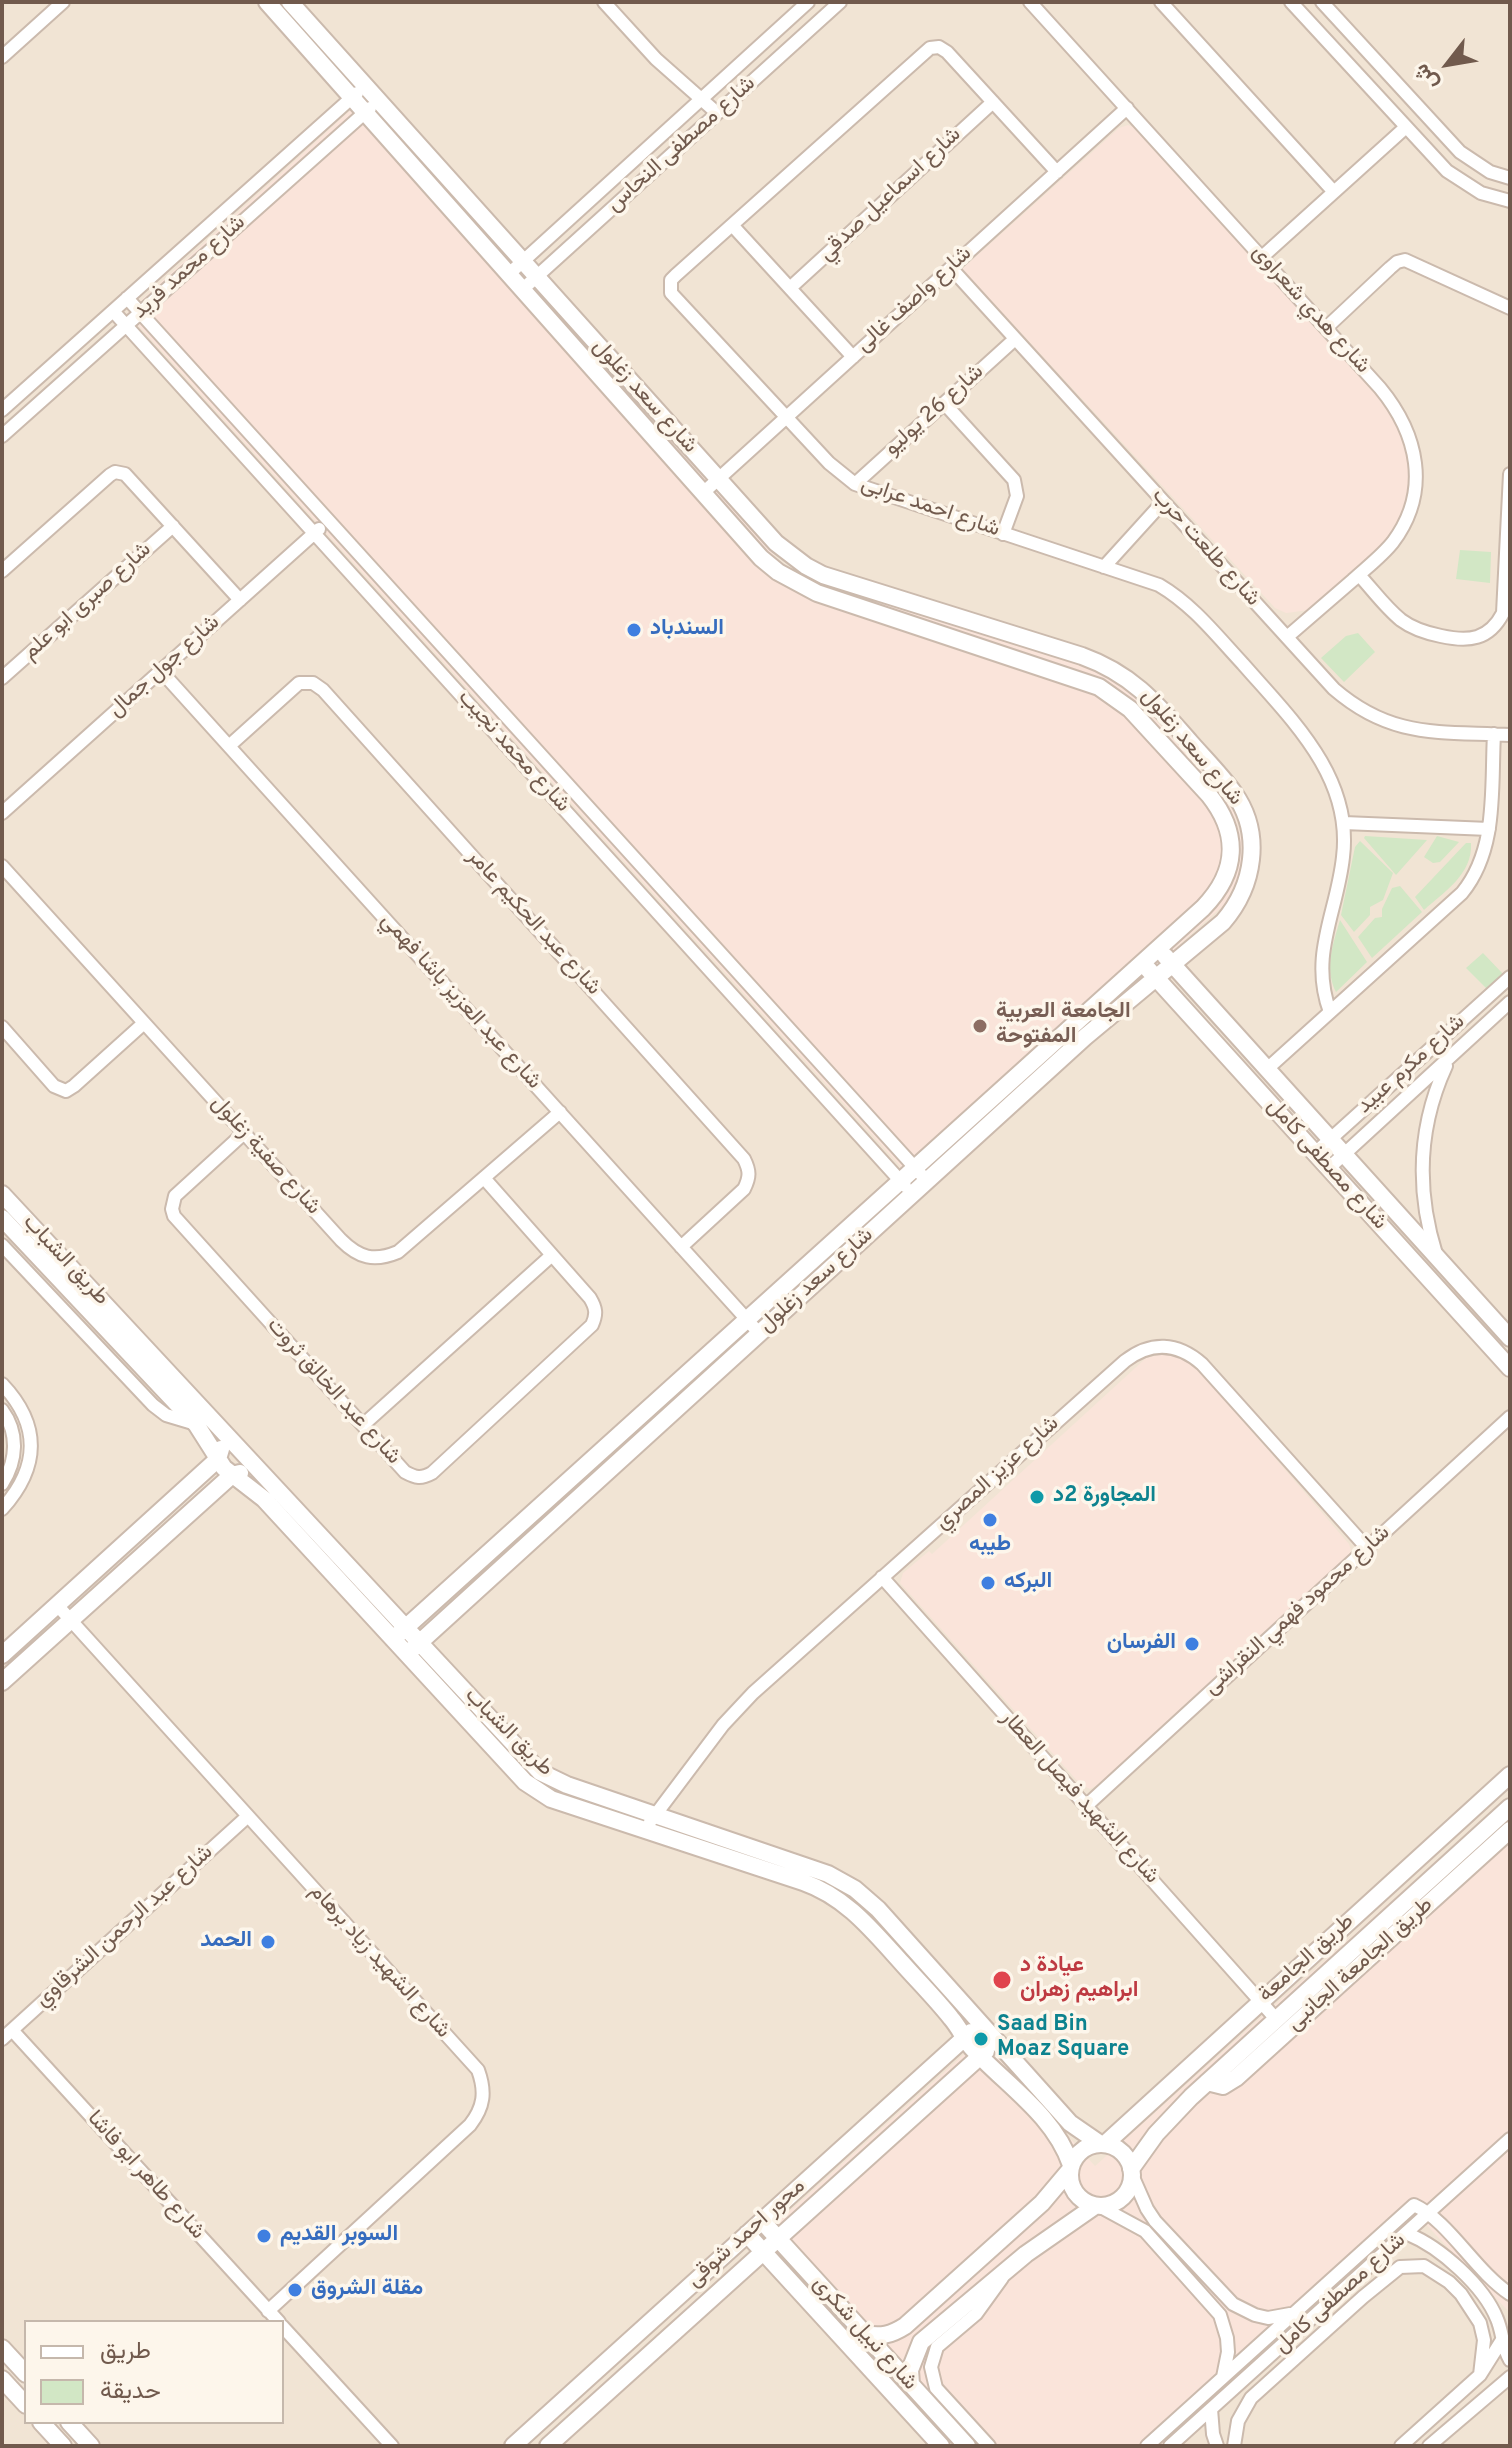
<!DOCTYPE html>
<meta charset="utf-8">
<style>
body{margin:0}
#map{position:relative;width:1512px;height:2448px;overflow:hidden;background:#faf2e5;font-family:Overpass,Vazirmatn,sans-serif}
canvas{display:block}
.frame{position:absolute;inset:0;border:4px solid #715a4d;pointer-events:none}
.legend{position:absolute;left:24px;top:2320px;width:260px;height:104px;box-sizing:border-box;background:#fdf6eb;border:2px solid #c5b8ac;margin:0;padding:10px 14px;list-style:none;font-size:24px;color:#715a4d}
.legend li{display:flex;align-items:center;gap:16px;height:40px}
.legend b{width:40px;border:2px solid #c5b8ac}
.north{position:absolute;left:1408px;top:24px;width:80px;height:80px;-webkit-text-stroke:6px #fdf6eb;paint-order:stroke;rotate:239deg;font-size:22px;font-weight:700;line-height:32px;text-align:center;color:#715a4d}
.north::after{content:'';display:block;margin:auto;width:28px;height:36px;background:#715a4d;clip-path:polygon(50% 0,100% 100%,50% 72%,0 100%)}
</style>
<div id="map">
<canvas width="1512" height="2448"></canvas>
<div class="frame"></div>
<ul class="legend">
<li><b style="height:10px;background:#fff"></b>طريق</li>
<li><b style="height:22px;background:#d2e7c5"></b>حديقة</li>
</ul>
<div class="north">ش</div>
</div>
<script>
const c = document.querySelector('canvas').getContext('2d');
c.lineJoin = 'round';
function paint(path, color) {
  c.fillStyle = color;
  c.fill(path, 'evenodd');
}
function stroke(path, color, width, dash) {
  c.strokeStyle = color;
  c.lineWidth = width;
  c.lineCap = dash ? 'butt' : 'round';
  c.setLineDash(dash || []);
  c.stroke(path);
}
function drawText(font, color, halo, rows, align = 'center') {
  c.font = font + ' Overpass,Vazirmatn,sans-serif';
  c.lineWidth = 7;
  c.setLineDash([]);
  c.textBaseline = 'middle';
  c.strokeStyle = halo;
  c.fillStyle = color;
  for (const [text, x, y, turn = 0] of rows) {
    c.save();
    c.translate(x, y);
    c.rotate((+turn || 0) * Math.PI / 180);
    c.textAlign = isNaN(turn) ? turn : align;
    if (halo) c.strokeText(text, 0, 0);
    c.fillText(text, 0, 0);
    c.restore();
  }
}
paint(new Path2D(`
 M 2,2 L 1510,2 L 1510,2446 L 2,2446 ZM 26,2322 L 282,2322 L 282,2422 L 26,2422 Z`), '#f1e4d4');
paint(new Path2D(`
 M 365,97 L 783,565 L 819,584 L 1089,668 L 1108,676 L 1136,698 L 1222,794 L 1234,813 L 1242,841 L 1241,864 L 1238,879 L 1224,905 L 913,1180 L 127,313 Z
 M 1128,125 L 1133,127 L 1377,395 L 1394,416 L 1408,445 L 1410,487 L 1402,512 L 1392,533 L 1378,551 L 1309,610 L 1286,613 L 1275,608 L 962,269 L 1119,128 Z
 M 1163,1354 L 1181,1357 L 1196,1366 L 1349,1544 L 1351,1550 L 1349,1556 L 1101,1783 L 1090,1789 L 1080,1784 L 900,1583 L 903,1573 L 929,1551 L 932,1554 L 1146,1358 Z
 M 1510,1795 L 1510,2313 L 1417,2215 L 1163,2446 L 955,2446 L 763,2235 L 981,2039 L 1095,2166 Z`), '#fae4da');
paint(new Path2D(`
 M 1460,550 L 1491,552 L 1490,583 L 1456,579 Z
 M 1358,633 L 1375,652 L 1344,682 L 1321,658 L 1346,636 Z
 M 1365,836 L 1427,840 L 1396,875 L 1364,838 Z
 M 1437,836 L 1459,842 L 1440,862 L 1433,863 L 1424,857 Z
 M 1360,841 L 1393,873 L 1383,900 L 1370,907 L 1370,915 L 1354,932 L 1341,915 L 1355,847 Z
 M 1466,843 L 1471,843 C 1473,874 1444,892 1424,910 L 1415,897 Z
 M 1400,886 L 1422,912 L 1372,958 L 1358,937 L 1375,918 L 1382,917 L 1382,909 L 1392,888 Z
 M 1340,920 L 1367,962 L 1336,992 C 1324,969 1333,944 1340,920 Z
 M 1483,953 L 1503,974 L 1487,989 L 1466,968 Z`), '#d2e7c5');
const minor = new Path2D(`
 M 604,2 L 656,59 L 717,113
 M 1030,2 L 1380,388 C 1418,434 1431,491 1393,542 C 1382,556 1366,568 1353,580 C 1331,599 1309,618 1287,637
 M 1161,2 L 1334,192
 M 1291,2 L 1447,171 L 1481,193 L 1510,201
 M 1322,2 L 1460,152 L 1490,172 L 1510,178
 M 2,57 L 63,2
 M 1057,172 L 947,52 L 939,47 L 930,48 L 676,275 L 671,280 L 671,293 L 829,463 L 855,484 L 1159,585 C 1193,605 1216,635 1243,664 C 1291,719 1353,777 1343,857 C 1337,913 1309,955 1330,1012
 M 732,225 L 853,357
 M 1262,257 L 1406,127
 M 951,268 L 1334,689 C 1392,739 1439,731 1510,735
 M 510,273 L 808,2
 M 524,288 L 840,2
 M 790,288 L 993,102
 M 127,298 L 927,1181
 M 113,311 L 905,1186
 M 1326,328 L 1390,268 L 1397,262 L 1405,260 L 1510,308
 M 944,403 L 1014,480 L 1017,496 L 1003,534
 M 2,410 L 357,93
 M 2,436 L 370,108
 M 855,484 L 1015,339
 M 704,492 L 1127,108
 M 1104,567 L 1163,502
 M 2,571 L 110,475 L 115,472 L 125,474 L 240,600
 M 1359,575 C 1373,590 1385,607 1401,620 C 1413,629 1426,633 1441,636 C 1469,642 1489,640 1503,613 L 1510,474
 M 161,671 L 759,1333
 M 2,678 L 173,526
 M 229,746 L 299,683 L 313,683 L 323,690 L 744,1159 C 750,1171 750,1177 744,1189 L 681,1247
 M 2,813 L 319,529
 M 1344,823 L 1489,829
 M 2,866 L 341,1240 C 359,1258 374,1262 398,1252 L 560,1112
 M 2,1027 L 54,1086 L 66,1091 L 74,1086 L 144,1023
 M 1267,1069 L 1462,893 C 1498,849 1491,788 1494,734
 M 244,1133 L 175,1196 L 172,1209 L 174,1216 L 405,1472 C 416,1478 421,1479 432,1473 L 592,1325 C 597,1314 596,1308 590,1298 L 484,1178
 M 1315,1153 L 1510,977
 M 1329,1168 L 1510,1002
 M 2,1245 L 153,1405 L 166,1415 L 196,1424
 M 1436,1254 C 1416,1190 1418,1127 1446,1066
 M 2,1384 C 41,1425 40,1467 2,1509
 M 2,1410 C 19,1433 17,1461 2,1484
 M 363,1425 L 552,1255
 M 882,1577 L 1276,2019
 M 57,1605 L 478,2070 C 486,2092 484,2107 470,2125 L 268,2311
 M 1086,1806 L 1510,1417
 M 650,1822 L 723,1725 L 753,1693 L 1125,1361 C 1151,1341 1177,1342 1202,1364 L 1367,1548
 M 12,2030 L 279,2322
 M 2,2039 L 248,1816
 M 1132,2175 L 1147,2209 L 1155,2221 L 1233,2304 L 1255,2315 L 1268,2318 L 1290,2314
 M 1099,2206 L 1145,2231 L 1220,2315 L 1227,2338 L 1228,2352 L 1223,2377
 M 1408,2234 C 1440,2247 1484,2286 1497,2319 C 1503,2333 1502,2347 1510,2360
 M 282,2326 L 392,2446
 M 1211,2409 L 1213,2434 L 1217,2446
 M 989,2446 L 936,2388 L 931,2367 L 937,2347 L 976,2314 L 1002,2278
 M 1147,2446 L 1414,2205 C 1449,2221 1475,2271 1510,2294
 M 1170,2446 L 1510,2139
 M 1234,2446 L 1238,2421 L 1251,2398 L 1363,2297 L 1400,2267 L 1424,2266 L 1449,2282 L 1461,2294 L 1480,2323 L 1484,2340 L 1480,2375
 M 1401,2446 L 1480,2375 L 1502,2340
 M 1429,2446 L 1510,2377`);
const tertiary = new Path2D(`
 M 267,2 L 761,558 L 778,572 L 817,593 L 1099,687 L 1130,709 L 1209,795 C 1240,834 1238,872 1203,908 L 393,1639
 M 290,2 L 776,543 L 806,566 L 823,575 L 1082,656 C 1132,674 1156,703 1190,742 C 1205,759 1221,775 1234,793 C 1263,834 1254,886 1223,922 L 1085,1037 L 407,1654
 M 1165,956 L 1510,1338
 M 1148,969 L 1510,1368
 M 2,1194 L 540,1772 L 567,1785 L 828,1874 L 855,1889 L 878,1909 L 1070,2123 L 1099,2143
 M 2,1218 L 196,1424 L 224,1468 L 264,1499 L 525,1782 L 551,1799 L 803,1882 C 846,1897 872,1930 902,1963 C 918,1981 936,1999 951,2018 C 959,2027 964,2039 972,2048 C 1006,2085 1054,2115 1071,2165
 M 2,1655 L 218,1459 L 221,1449
 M 2,1682 L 232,1475 L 240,1473
 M 1207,2082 L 1223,2086 L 1236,2078 L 1510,1830
 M1070 2175a31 31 0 1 1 62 0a31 31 0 1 1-62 0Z
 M 1105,2144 L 1510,1775
 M 1131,2169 L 1156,2134 L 1191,2097 L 1510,1807
 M 762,2221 L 967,2446
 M 747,2234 L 941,2446
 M 865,2334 C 881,2337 891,2335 905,2326 L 1042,2203 L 1069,2171
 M 2,2348 L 26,2374
 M 2,2379 L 26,2405
 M 911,2385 L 910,2370 L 921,2342 L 1026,2254 L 1095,2206
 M 41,2422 L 63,2446
 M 69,2422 L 91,2446
 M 513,2446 L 971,2032
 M 548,2446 L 986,2051`);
stroke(minor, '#cbbaad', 16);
stroke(tertiary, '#cbbaad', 20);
stroke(minor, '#fff', 12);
stroke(tertiary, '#fff', 16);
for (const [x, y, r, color] of [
 [634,630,8,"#3f7fe0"],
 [980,1026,8,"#8d6e63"],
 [1037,1497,8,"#0f9aa8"],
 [990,1520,8,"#3f7fe0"],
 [988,1583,8,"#3f7fe0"],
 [1192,1644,8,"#3f7fe0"],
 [268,1942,8,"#3f7fe0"],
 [1002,1980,10,"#e0444e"],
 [981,2039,8,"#0f9aa8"],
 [264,2236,8,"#3f7fe0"],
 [295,2290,8,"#3f7fe0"]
]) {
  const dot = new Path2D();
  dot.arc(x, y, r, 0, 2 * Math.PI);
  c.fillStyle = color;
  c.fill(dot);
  stroke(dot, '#fdf6eb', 3);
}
drawText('22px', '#715a4d', '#fdf6eb', [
 ["شارع مصطفى النحاس",682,145,-42],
 ["شارع اسماعيل صدقي",891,195,-43],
 ["شارع محمد فريد",190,268,-42],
 ["شارع واصف غالى",915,300,-42],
 ["شارع هدي شعراوى",1310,310,48],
 ["شارع سعد زغلول",644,397,48],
 ["شارع 26 يوليو",935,411,-42],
 ["شارع احمد عرابى",930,508,19],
 ["شارع طلعت حرب",1205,548,48],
 ["شارع صبرى ابو علم",88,602,-42],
 ["شارع جول جمال",165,667,-42],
 ["شارع سعد زغلول",1191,748,50],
 ["شارع محمد نجيب",513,752,48],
 ["شارع عبد الحكيم عامر",533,923,48],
 ["شارع عبد العزيز باشا فهمي",460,1002,48],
 ["شارع مكرم عبيد",1412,1065,-42],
 ["شارع صفية زغلول",265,1156,48],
 ["شارع مصطفى كامل",1326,1165,48],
 ["طريق الشباب",65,1261,47],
 ["شارع سعد زغلول",817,1281,-42],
 ["شارع عبد الخالق ثروت",333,1392,48],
 ["شارع عزيز المصري",998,1474,-42],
 ["شارع محمود فهمي النقراشى",1298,1611,-42],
 ["طريق الشباب",508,1733,45],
 ["شارع الشهيد فيصل العطار",1079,1798,48],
 ["شارع عبد الرحمن الشرقاوي",125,1927,-42],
 ["طريق الجامعة",1307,1959,-42],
 ["شارع الشهيد زياد برهام",379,1962,48],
 ["طريق الجامعة الجانبى",1361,1965,-42],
 ["شارع طاهر ابو فاشا",145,2176,48],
 ["محور احمد شوقى",747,2234,-42],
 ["شارع مصطفى كامل",1341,2294,-42],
 ["شارع نبيل شكرى",864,2334,48]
]);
drawText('bold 22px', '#366cbe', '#fdf6eb', [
 ["السندباد",650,630],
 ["طيبه",990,1546,"center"],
 ["البركه",1004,1583],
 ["الفرسان",1176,1644,"right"],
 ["الحمد",252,1942,"right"],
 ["السوبر القديم",280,2236],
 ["مقلة الشروق",311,2290]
], 'left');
drawText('bold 22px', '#785e54', '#fdf6eb', [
 ["الجامعة العربية",996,1013],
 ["المفتوحة",996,1038]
], 'left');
drawText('bold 22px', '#0d838f', '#fdf6eb', [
 ["المجاورة 2د",1053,1497],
 ["Saad Bin",997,2026],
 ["Moaz Square",997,2051]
], 'left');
drawText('bold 22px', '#be3a42', '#fdf6eb', [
 ["عيادة د",1020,1967],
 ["ابراهيم زهران",1020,1992]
], 'left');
</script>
